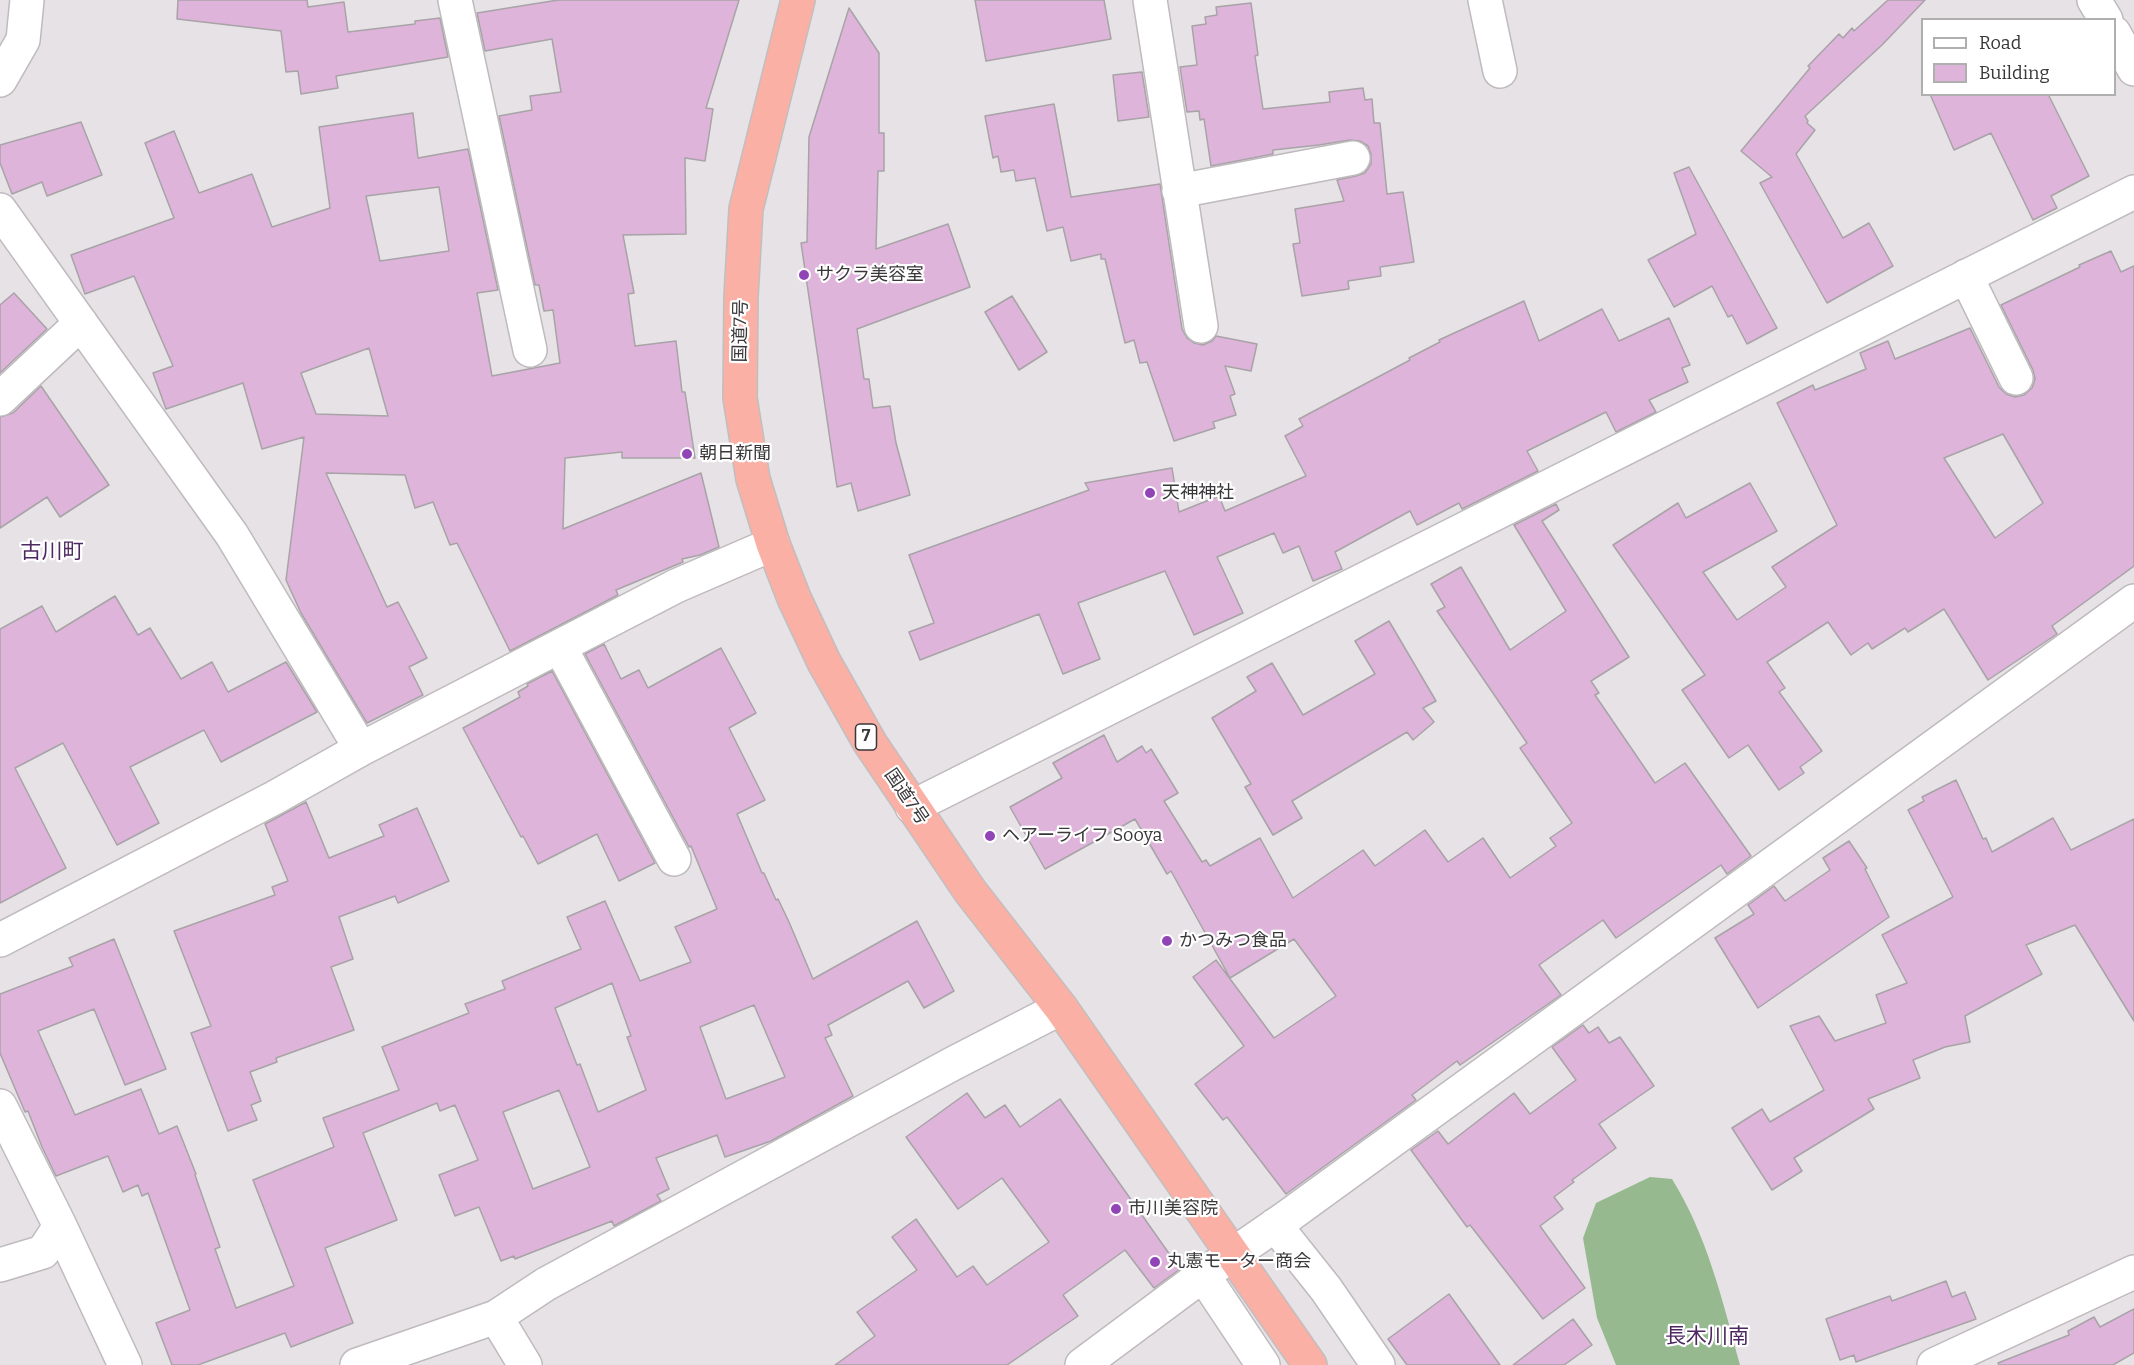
<!DOCTYPE html>
<meta charset="utf-8">
<style>
body{margin:0}
#map{position:relative;width:2134px;height:1365px;overflow:hidden;background:#e7e2e6;font-family:Bitter,serif}
canvas{display:block}
.legend{position:absolute;left:1921px;top:18px;width:195px;height:78px;box-sizing:border-box;background:#fff;border:2px solid #b0afb0;margin:0;padding:8px 10px;list-style:none;font-size:18px;color:#393739}
.legend li{display:flex;align-items:center;gap:12px;height:30px}
.legend b{width:30px;border:2px solid #b0afb0}
</style>
<div id="map">
<canvas width="2134" height="1365"></canvas>
<ul class="legend">
<li><b style="height:8px;background:#fff"></b>Road</li>
<li><b style="height:16px;background:#deb4da"></b>Building</li>
</ul>
</div>
<script>
const c = document.querySelector('canvas').getContext('2d');
c.lineJoin = 'round';
function paint(path, color) {
  c.fillStyle = color;
  c.fill(path, 'evenodd');
}
function stroke(path, color, width, dash) {
  c.strokeStyle = color;
  c.lineWidth = width;
  c.lineCap = dash ? 'butt' : 'round';
  c.setLineDash(dash || []);
  c.stroke(path);
}
function drawText(font, color, halo, rows, align = 'center') {
  c.font = font + ' Bitter,"Noto Sans JP",serif';
  c.lineWidth = 4.5;
  c.setLineDash([]);
  c.textBaseline = 'middle';
  c.strokeStyle = halo;
  c.fillStyle = color;
  for (const [text, x, y, turn = 0] of rows) {
    c.save();
    c.translate(x, y);
    c.rotate((+turn || 0) * Math.PI / 180);
    c.textAlign = isNaN(turn) ? turn : align;
    if (halo) c.strokeText(text, 0, 0);
    c.fillText(text, 0, 0);
    c.restore();
  }
}
paint(new Path2D(`
 M 1650,1177 L 1672,1179 C 1707,1235 1723,1302 1740,1365 L 1616,1365 L 1597,1318 L 1583,1238 L 1596,1203 Z`), '#96b990');
const building = new Path2D(`
 M 178,0 L 307,0 L 308,7 L 344,2 L 348,32 L 415,24 L 415,21 L 440,18 L 448,57 L 336,76 L 338,88 L 301,94 L 298,71 L 286,72 L 281,31 L 177,19 Z
 M 558,0 L 739,0 L 706,108 L 713,109 L 705,161 L 685,158 L 686,234 L 623,235 L 634,293 L 628,294 L 635,346 L 676,341 L 682,392 L 685,392 L 695,458 L 622,458 L 622,452 L 565,458 L 563,529 L 701,473 L 719,547 L 700,555 L 682,559 L 683,562 L 616,590 L 618,595 L 510,651 L 457,543 L 450,545 L 433,502 L 415,508 L 405,475 L 326,473 L 387,607 L 398,602 L 427,658 L 409,667 L 423,695 L 367,723 L 301,613 L 286,580 L 304,437 L 262,449 L 243,383 L 166,409 L 153,373 L 173,366 L 134,276 L 85,294 L 71,255 L 174,218 L 145,143 L 174,131 L 199,193 L 252,174 L 272,227 L 330,208 L 319,127 L 413,113 L 418,158 L 468,149 L 498,290 L 477,293 L 492,376 L 560,363 L 553,310 L 544,311 L 539,285 L 535,285 L 499,116 L 532,110 L 530,96 L 561,92 L 552,39 L 485,51 L 477,13 ZM 439,187 L 449,251 L 380,261 L 366,196 ZM 369,348 L 388,416 L 316,414 L 301,373 Z
 M 975,0 L 1104,0 L 1111,39 L 986,61 Z
 M 1888,0 L 1925,0 L 1882,45 L 1805,116 L 1808,121 L 1807,123 L 1815,130 L 1796,154 L 1843,238 L 1869,223 L 1893,266 L 1827,303 L 1760,183 L 1772,177 L 1741,151 L 1810,68 L 1808,66 L 1839,34 L 1843,38 L 1852,28 L 1854,31 Z
 M 1251,3 L 1258,55 L 1255,56 L 1263,109 L 1330,102 L 1329,92 L 1363,88 L 1365,100 L 1372,99 L 1374,123 L 1380,123 L 1387,194 L 1403,192 L 1414,262 L 1380,267 L 1381,276 L 1348,281 L 1349,289 L 1302,296 L 1293,244 L 1300,243 L 1295,209 L 1344,201 L 1337,180 L 1356,176 L 1365,173 L 1371,164 L 1371,154 L 1368,146 L 1360,141 L 1350,140 L 1319,145 L 1273,150 L 1273,154 L 1211,166 L 1204,119 L 1200,120 L 1199,111 L 1187,112 L 1180,67 L 1197,65 L 1192,26 L 1206,24 L 1205,17 L 1217,15 L 1216,7 Z
 M 849,8 L 879,53 L 879,133 L 884,133 L 884,171 L 878,171 L 876,249 L 948,224 L 970,287 L 857,329 L 864,379 L 869,379 L 873,408 L 890,406 L 896,443 L 910,495 L 858,511 L 851,483 L 837,487 L 801,243 L 807,242 L 809,137 Z
 M 1142,72 L 1149,117 L 1118,121 L 1113,75 Z
 M 1930,94 L 2048,94 L 2089,176 L 2051,196 L 2057,208 L 2033,220 L 1991,133 L 1954,150 Z
 M 1054,104 L 1071,197 L 1160,184 L 1182,329 L 1187,338 L 1194,343 L 1203,345 L 1212,341 L 1216,336 L 1257,344 L 1251,371 L 1225,366 L 1235,394 L 1230,396 L 1236,415 L 1213,422 L 1215,428 L 1174,441 L 1147,362 L 1140,363 L 1134,340 L 1125,343 L 1105,259 L 1101,259 L 1101,254 L 1071,261 L 1063,227 L 1047,231 L 1035,178 L 1016,181 L 1014,170 L 1001,172 L 998,156 L 993,158 L 985,116 Z
 M 81,122 L 102,175 L 47,196 L 42,182 L 12,194 L 0,163 L 0,145 Z
 M 1689,167 L 1777,328 L 1747,344 L 1732,315 L 1728,317 L 1712,286 L 1674,307 L 1648,260 L 1696,234 L 1674,173 Z
 M 2111,251 L 2121,272 L 2134,266 L 2134,566 L 2052,626 L 2057,634 L 1988,680 L 1944,609 L 1908,632 L 1905,628 L 1872,649 L 1868,643 L 1851,655 L 1828,622 L 1767,662 L 1785,688 L 1779,692 L 1822,751 L 1800,767 L 1804,773 L 1779,790 L 1748,745 L 1729,758 L 1682,690 L 1705,675 L 1613,545 L 1678,503 L 1686,518 L 1750,483 L 1777,531 L 1703,572 L 1737,620 L 1786,587 L 1772,567 L 1837,525 L 1777,403 L 1813,385 L 1815,390 L 1866,369 L 1860,353 L 1888,341 L 1895,359 L 1970,328 L 1999,387 L 2006,394 L 2015,397 L 2024,395 L 2032,388 L 2035,379 L 2033,370 L 2001,305 L 2080,267 L 2079,265 ZM 2003,434 L 2043,503 L 1995,538 L 1944,458 Z
 M 14,293 L 47,329 L 0,373 L 0,305 Z
 M 1012,296 L 1047,352 L 1019,370 L 985,312 Z
 M 1524,301 L 1539,341 L 1602,309 L 1619,341 L 1669,318 L 1690,365 L 1682,368 L 1688,382 L 1649,400 L 1656,412 L 1616,432 L 1606,412 L 1527,451 L 1538,471 L 1462,509 L 1459,503 L 1417,525 L 1410,511 L 1335,552 L 1342,569 L 1313,581 L 1299,546 L 1283,553 L 1274,533 L 1217,557 L 1243,613 L 1194,635 L 1165,571 L 1078,603 L 1100,659 L 1063,674 L 1039,614 L 920,660 L 909,632 L 934,623 L 909,555 L 1089,490 L 1085,483 L 1172,468 L 1179,512 L 1219,496 L 1225,511 L 1306,476 L 1285,436 L 1303,426 L 1299,419 L 1410,360 L 1409,358 L 1440,342 L 1439,340 Z
 M 41,386 L 109,485 L 60,517 L 47,497 L 0,528 L 0,417 L 13,413 Z
 M 1556,504 L 1559,510 L 1542,521 L 1629,657 L 1591,681 L 1599,693 L 1595,695 L 1655,783 L 1685,763 L 1751,856 L 1727,874 L 1721,865 L 1616,938 L 1603,920 L 1539,965 L 1561,995 L 1460,1065 L 1457,1061 L 1412,1095 L 1416,1100 L 1286,1194 L 1227,1117 L 1223,1120 L 1195,1084 L 1244,1046 L 1193,977 L 1216,960 L 1274,1038 L 1336,996 L 1294,939 L 1230,978 L 1171,871 L 1167,874 L 1135,819 L 1045,869 L 1010,807 L 1062,778 L 1053,763 L 1104,735 L 1117,762 L 1142,746 L 1146,753 L 1151,749 L 1178,793 L 1164,801 L 1202,862 L 1206,860 L 1210,866 L 1260,838 L 1293,898 L 1363,850 L 1375,866 L 1425,830 L 1448,862 L 1483,838 L 1510,878 L 1556,846 L 1550,838 L 1572,823 L 1520,748 L 1527,743 L 1437,611 L 1445,607 L 1431,584 L 1461,567 L 1510,650 L 1566,611 L 1514,525 Z
 M 115,596 L 138,635 L 150,628 L 181,679 L 212,662 L 228,692 L 286,662 L 317,712 L 221,762 L 204,730 L 130,767 L 159,823 L 117,845 L 63,743 L 15,768 L 66,868 L 0,903 L 0,629 L 42,606 L 56,632 Z
 M 1389,621 L 1436,701 L 1423,708 L 1434,722 L 1413,740 L 1407,732 L 1292,801 L 1302,818 L 1273,835 L 1245,787 L 1251,784 L 1212,718 L 1256,691 L 1247,677 L 1272,663 L 1303,715 L 1375,674 L 1355,641 Z
 M 604,644 L 621,679 L 639,670 L 648,688 L 721,648 L 756,713 L 729,728 L 765,800 L 737,814 L 762,873 L 764,873 L 776,900 L 778,899 L 789,922 L 813,979 L 917,921 L 954,991 L 924,1008 L 908,981 L 828,1025 L 832,1035 L 825,1038 L 853,1096 L 771,1141 L 725,1157 L 717,1135 L 656,1158 L 669,1189 L 657,1195 L 661,1201 L 614,1226 L 612,1221 L 515,1259 L 514,1256 L 501,1261 L 479,1207 L 455,1216 L 439,1175 L 478,1160 L 455,1105 L 440,1111 L 437,1103 L 363,1133 L 397,1220 L 325,1248 L 353,1323 L 291,1347 L 285,1333 L 198,1365 L 172,1365 L 156,1323 L 190,1310 L 148,1193 L 142,1196 L 138,1185 L 123,1192 L 108,1156 L 56,1176 L 42,1147 L 28,1111 L 25,1112 L 0,1053 L 0,994 L 73,966 L 69,958 L 114,939 L 166,1069 L 125,1085 L 94,1009 L 38,1031 L 75,1115 L 141,1089 L 159,1134 L 177,1126 L 196,1174 L 195,1175 L 220,1247 L 215,1249 L 236,1308 L 294,1286 L 253,1180 L 334,1147 L 323,1118 L 399,1090 L 382,1047 L 469,1013 L 465,1004 L 505,989 L 502,981 L 581,949 L 567,917 L 605,901 L 640,981 L 691,962 L 675,927 L 717,909 L 691,846 L 689,847 L 585,654 ZM 612,983 L 631,1036 L 627,1037 L 646,1090 L 598,1112 L 580,1064 L 577,1065 L 555,1008 ZM 754,1005 L 785,1077 L 726,1099 L 700,1027 ZM 559,1090 L 590,1167 L 533,1189 L 503,1112 Z
 M 552,671 L 655,863 L 619,881 L 597,834 L 538,864 L 523,836 L 521,837 L 463,728 L 520,697 L 518,692 L 528,686 L 527,684 Z
 M 1956,780 L 1983,839 L 1986,838 L 1992,852 L 2053,818 L 2071,850 L 2134,819 L 2134,1021 L 2075,925 L 2026,945 L 2042,974 L 1965,1016 L 1970,1042 L 1945,1047 L 1913,1060 L 1920,1078 L 1868,1099 L 1874,1109 L 1794,1158 L 1802,1171 L 1772,1190 L 1732,1128 L 1762,1109 L 1770,1122 L 1824,1090 L 1790,1026 L 1819,1016 L 1835,1041 L 1886,1023 L 1876,995 L 1907,983 L 1882,935 L 1953,897 L 1908,810 L 1924,801 L 1922,797 Z
 M 306,802 L 329,858 L 384,836 L 379,825 L 417,808 L 449,881 L 398,903 L 395,896 L 339,917 L 353,959 L 331,967 L 354,1030 L 276,1058 L 277,1062 L 250,1072 L 261,1101 L 251,1105 L 257,1120 L 228,1131 L 191,1033 L 211,1026 L 174,931 L 275,895 L 272,887 L 288,881 L 265,824 Z
 M 1849,841 L 1867,868 L 1865,869 L 1889,917 L 1758,1008 L 1715,938 L 1754,914 L 1748,905 L 1774,886 L 1785,901 L 1830,870 L 1823,858 Z
 M 1583,1025 L 1589,1033 L 1598,1027 L 1609,1043 L 1620,1037 L 1654,1086 L 1599,1124 L 1616,1148 L 1572,1180 L 1574,1182 L 1554,1197 L 1563,1209 L 1540,1226 L 1585,1288 L 1543,1319 L 1470,1225 L 1467,1227 L 1411,1150 L 1438,1131 L 1448,1144 L 1514,1093 L 1530,1114 L 1576,1080 L 1552,1047 Z
 M 967,1093 L 985,1118 L 1005,1105 L 1020,1127 L 1060,1099 L 1180,1269 L 1154,1288 L 1125,1250 L 1063,1295 L 1078,1316 L 1007,1365 L 835,1365 L 875,1336 L 857,1312 L 917,1270 L 892,1237 L 916,1219 L 957,1277 L 973,1266 L 987,1285 L 1049,1242 L 1002,1178 L 958,1209 L 906,1137 Z
 M 1946,1281 L 1952,1297 L 1965,1292 L 1976,1319 L 1856,1362 L 1854,1355 L 1840,1360 L 1826,1319 L 1890,1296 L 1892,1301 Z
 M 1449,1294 L 1500,1365 L 1407,1365 L 1388,1339 Z
 M 2134,1309 L 2134,1353 L 2113,1365 L 1999,1365 L 1998,1363 L 2069,1335 L 2068,1331 L 2094,1317 L 2100,1327 Z
 M 1573,1319 L 1592,1345 L 1564,1365 L 1513,1365 Z`);
paint(building, '#deb4da');
stroke(building, '#a8a3a7', 1.5);
const minor = new Path2D(`
 M 455,0 L 530,350
 M 1150,0 L 1201,326
 M 1485,0 L 1500,71
 M 2094,0 L 2106,20
 M 2114,33 L 2134,69
 M 0,80 L 23,40 L 27,0
 M 1179,191 L 1353,158
 M 0,210 L 232,535 L 361,749
 M 1966,276 L 2016,378
 M 0,399 L 81,323
 M 560,647 L 674,859
 M 912,807 L 2134,192
 M 0,940 L 274,798 L 361,749 L 676,586 L 773,544
 M 0,1106 L 60,1226 L 43,1252 L 0,1265
 M 1275,1225 L 1326,1289 L 1378,1365
 M 60,1226 L 125,1365
 M 1203,1275 L 1263,1365
 M 496,1317 L 525,1365
 M 357,1365 L 496,1317 L 546,1284 L 954,1063 L 1061,1008
 M 1082,1365 L 1203,1275 L 1287,1217 L 2134,601
 M 1934,1365 L 2134,1272`);
const trunk = new Path2D(`
 M 798,0 L 746,209 L 741,297 L 740,398 L 753,479 L 773,544 L 794,598 L 824,662 L 870,743 L 970,891 L 1061,1008 L 1310,1365`);
stroke(minor, '#bfbabe', 36);
stroke(trunk, '#c0bfc0', 36);
stroke(minor, '#fff', 33);
stroke(trunk, '#fab0a4', 33);
for (const [x, y, r, color] of [
 [804,275,6,"#9044b5"],
 [687,454,6,"#9044b5"],
 [1150,493,6,"#9044b5"],
 [990,836,6,"#9044b5"],
 [1167,941,6,"#9044b5"],
 [1116,1209,6,"#9044b5"],
 [1155,1262,6,"#9044b5"]
]) {
  const dot = new Path2D();
  dot.arc(x, y, r, 0, 2 * Math.PI);
  c.fillStyle = color;
  c.fill(dot);
  stroke(dot, '#fff', 2);
}
for (const [x, y, w] of [
 [866,737,21]
]) {
  const box = new Path2D();
  box.roundRect(x - w / 2, y - 13, w, 26, 4.5);
  c.fillStyle = '#fff';
  c.fill(box);
  stroke(box, '#393739', 1.5);
}
drawText('bold 16px', '#393739', null, [
 ["7",866,737]
]);
drawText('18px', '#393739', '#fff', [
 ["サクラ美容室",816,275],
 ["朝日新聞",699,454],
 ["天神神社",1162,493],
 ["ヘアーライフ Sooya",1002,836],
 ["かつみつ食品",1179,941],
 ["市川美容院",1128,1209],
 ["丸憲モーター商会",1167,1262]
], 'left');
drawText('18px', '#393739', '#fff', [
 ["国道7号",741,331,-89],
 ["国道7号",906,797,56]
]);
drawText('21px', '#4e2961', '#fff', [
 ["古川町",52,552],
 ["長木川南",1707,1337]
]);
</script>
